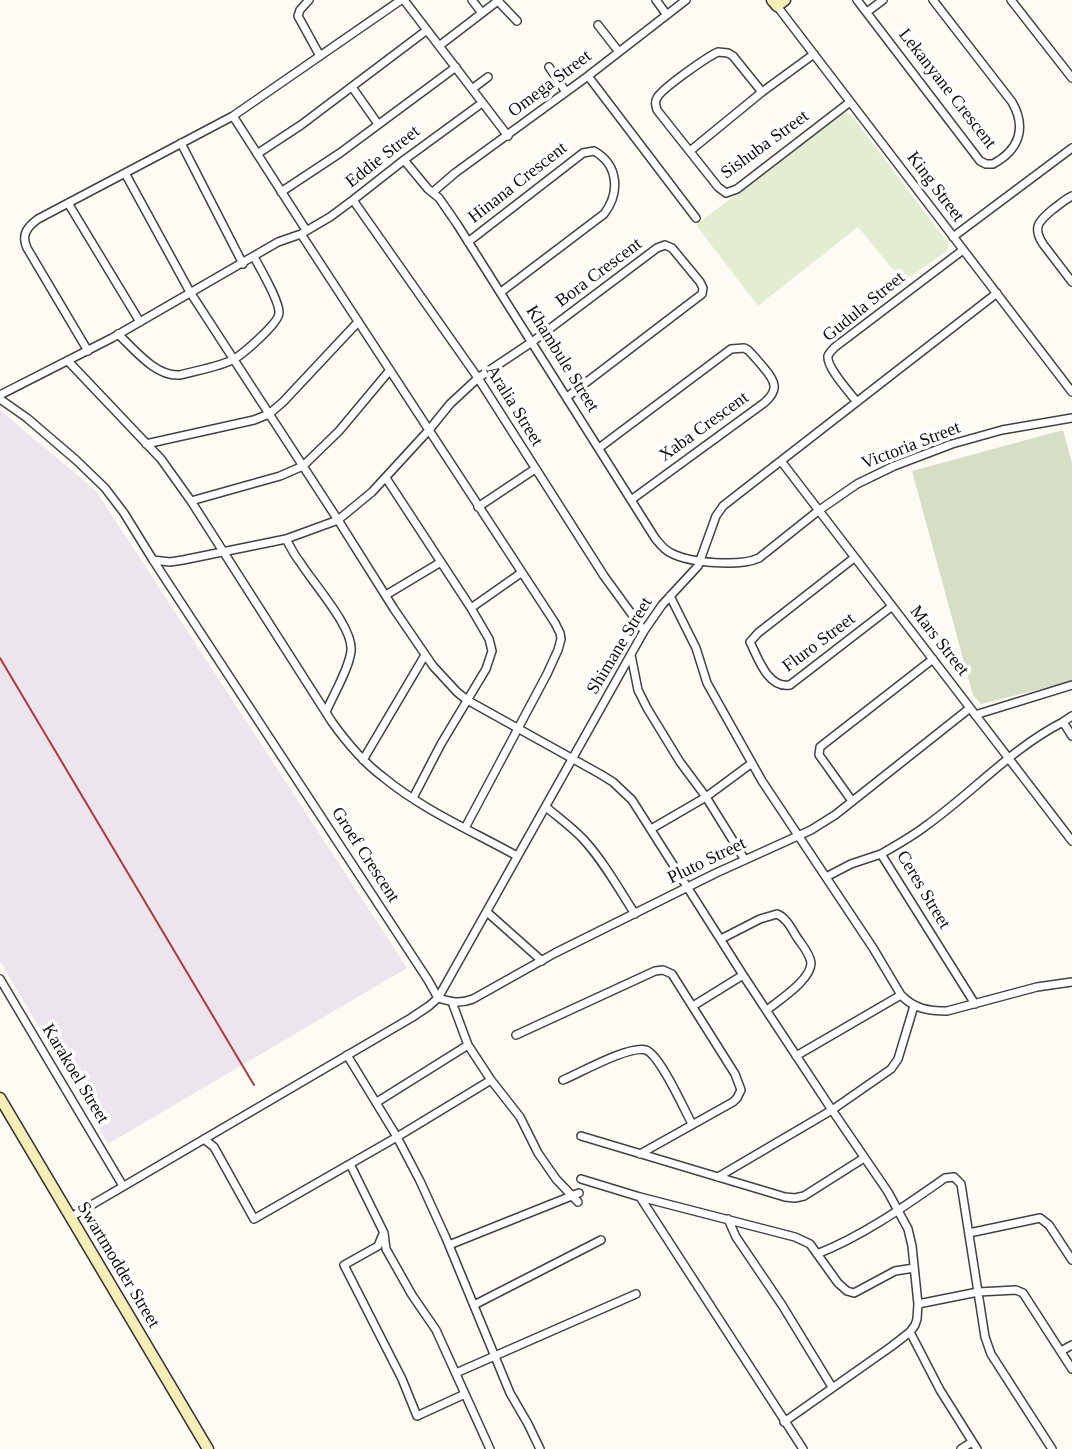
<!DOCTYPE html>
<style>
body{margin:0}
canvas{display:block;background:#fdfbf3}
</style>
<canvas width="1072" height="1449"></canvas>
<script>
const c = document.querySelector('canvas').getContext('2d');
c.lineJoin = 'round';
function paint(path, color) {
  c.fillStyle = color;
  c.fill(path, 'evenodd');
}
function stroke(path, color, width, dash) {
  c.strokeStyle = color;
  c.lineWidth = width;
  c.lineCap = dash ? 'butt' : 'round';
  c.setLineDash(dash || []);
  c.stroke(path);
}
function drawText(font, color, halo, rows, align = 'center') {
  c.font = font + ' "Times New Roman",serif';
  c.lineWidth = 7;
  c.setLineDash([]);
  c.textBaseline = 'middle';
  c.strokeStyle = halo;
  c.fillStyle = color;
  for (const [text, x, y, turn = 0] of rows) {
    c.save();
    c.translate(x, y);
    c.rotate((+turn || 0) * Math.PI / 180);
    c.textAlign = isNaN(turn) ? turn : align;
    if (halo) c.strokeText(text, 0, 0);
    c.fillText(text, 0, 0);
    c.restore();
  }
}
paint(new Path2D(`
 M 0,410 L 96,491 L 407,968 L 108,1144 L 0,961 Z`), '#ece5ed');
paint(new Path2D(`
 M 1063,430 L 1072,463 L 1072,681 L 981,704 L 973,695 L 912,471 Z`), '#d6dec6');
paint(new Path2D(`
 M 843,112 L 851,115 L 948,243 L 948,250 L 903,282 L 858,227 L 758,306 L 696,225 Z`), '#e3edd1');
const street = new Path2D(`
 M 309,0 L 300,10 L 298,16 L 320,56
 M 404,0 L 508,136
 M 472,0 L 482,13
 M 656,0 L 667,15
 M 857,0 L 980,161 L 986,164 L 993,164 C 1019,150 1027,128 1012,102 L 933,0
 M 1011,0 L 1072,78
 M 498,1 L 517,21
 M 777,6 L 1072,392
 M 867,12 L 883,0
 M 598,25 L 619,52
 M 439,46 L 499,0
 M 549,67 L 566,92
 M 588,76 L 696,218
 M 352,87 L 378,124
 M 472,89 L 488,77
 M 762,92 L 733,56 L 728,53 L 718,52 C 707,57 661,89 657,98 C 654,103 656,105 657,110 L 718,187 L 726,193 L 737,189 L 850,102
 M 181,143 L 243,264
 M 690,151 L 762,92 L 814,54
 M 257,154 L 301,125 L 427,30
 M 404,160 L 428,189 L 439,198 L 457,224 L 655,538 C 660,544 664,550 671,553 C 690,563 739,567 759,558 L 818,511 L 857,484 L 894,466 L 952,444 L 1002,430 L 1072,418
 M 125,173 L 190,292 L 338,520 L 394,609 L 433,666 L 457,692 L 467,700 L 600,774 L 613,782 L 632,800 L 743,975 L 832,1110 L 888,1192 L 908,1229 L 912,1246 L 918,1304 L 917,1319 L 915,1325 L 910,1332 L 892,1346 L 784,1422
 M 281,192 L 340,153 L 456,67
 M 433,192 L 455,173 L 588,76 L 686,0
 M 1072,196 C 1064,200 1059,205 1052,210 C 1039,221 1032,227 1043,244 L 1072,282
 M 353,200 L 478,378 L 604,576 L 644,631
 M 68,203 L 140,322
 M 306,230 L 233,116 L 401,0
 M 301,234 L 555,623 L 560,633 L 561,639 L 558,650 L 547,674 L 465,828
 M 953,237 L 1072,148
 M 468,242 L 583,153 L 594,151 C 619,165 620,193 604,214 L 501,292
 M 118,334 C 135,350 156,377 180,375 C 194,371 223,366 234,359 C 243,354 279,323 279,313 C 280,302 260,268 254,257
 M 88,351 L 27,248 C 21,235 27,227 38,219 L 233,116
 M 68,361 L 161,459 L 191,501 L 332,722 C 347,743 363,762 383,777 C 423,810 472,831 517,856
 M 0,395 L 112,338 L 278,242 L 301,234 L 330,217 L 353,200 L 404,160 L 482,103
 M 0,399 L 27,418 L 76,460 L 105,488 L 124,513 L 153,560 L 428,980 L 438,998 L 429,1006 L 411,1018 L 71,1217
 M 857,402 C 850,393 826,367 828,356 C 829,353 833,349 835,347 L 963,250
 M 146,444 L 254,420 L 269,414 L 283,402 L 358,322
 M 599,448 L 731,349 L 744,348 L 748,350 C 754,356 759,362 764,368 C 776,382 779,390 764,403 L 631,500
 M 781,461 L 1072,841
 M 386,478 L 471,608 L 489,639 L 492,651 L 486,669 L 441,744 L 413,798
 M 191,501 L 280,476 L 303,466 L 339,431 L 390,370
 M 478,507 L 535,469
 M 286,539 C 290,546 294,555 300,562 C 312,582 354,628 351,651 C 349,669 333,695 326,712
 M 854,558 L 758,633 L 750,642 C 758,658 768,689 790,685 L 891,607
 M 153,560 L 170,562 L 183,560 L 286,539 L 338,520 L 372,492 L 429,430 L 450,404 L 478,378 L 532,342 L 657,248 L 665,245 L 672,248 L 700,282 L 703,288 L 702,294 L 567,397
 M 386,595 L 441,562
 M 670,596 L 696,648 L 707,683 L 762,781 L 873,948 L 901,995
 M 471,608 L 521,573
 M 631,655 L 638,690 L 647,708 L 680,762 L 706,797 L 745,860
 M 970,708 L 835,815 L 811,830 L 716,873 L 555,953 L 473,999 C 460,1004 451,1002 438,998 L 644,631 L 662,605 L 698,566 L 716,516 L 723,506 L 737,495 L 997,293
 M 975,715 L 1072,685
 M 1072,716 L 1063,722 L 1072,736
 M 363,760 L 425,655
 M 852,801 L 822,759 L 819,755 L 820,747 L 933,659
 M 546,807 C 559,818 573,828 584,840 C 604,862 619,889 635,914
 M 651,829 L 706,797 L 752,763
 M 826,877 L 851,864 L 881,854
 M 487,912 L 542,961
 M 721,939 L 760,919 L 777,914 C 787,918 792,930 798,939 C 803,946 810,954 811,963 C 811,980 779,1000 767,1010
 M 0,979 L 123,1186
 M 452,1002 L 468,1045 L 491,1080 L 520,1117 L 538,1153 L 556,1179 L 578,1202
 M 975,1004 L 881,854 C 897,845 913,836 927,825 C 973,792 1012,748 1063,722
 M 693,1006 L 743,975
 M 516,1035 L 655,971 L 663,970 L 672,974 L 735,1074 L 741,1090 L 737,1098 L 733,1102 L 640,1154
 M 347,1055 L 397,1137 L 420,1181 L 446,1238 L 510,1393 L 528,1424 L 540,1449
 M 796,1056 L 901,995 C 914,1009 929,1011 947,1011 L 1037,987 L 1072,982
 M 563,1080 C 580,1073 629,1045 646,1050 C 660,1055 684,1109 692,1124
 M 377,1102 L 468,1045
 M 581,1136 L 785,1197 L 795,1198 L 804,1196 L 864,1158
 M 204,1139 L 214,1147 L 254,1219 L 397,1137 L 491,1080
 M 350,1164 L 384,1233 L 386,1249 L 412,1295 L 436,1330 L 490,1449
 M 718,1177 L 832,1110 L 891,1069 L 898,1059 L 914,1006
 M 581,1179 L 640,1197 L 795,1237 L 810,1244 L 838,1283 L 847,1291 L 854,1293 L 895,1271 L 914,1268
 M 640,1197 L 803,1449
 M 728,1219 L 736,1237 L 782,1305 L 832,1387
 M 969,1233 L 1040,1218 L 1049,1225 L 1072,1260
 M 383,1234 L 378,1246 L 344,1265 L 402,1379 L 417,1416 L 465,1394
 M 449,1245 L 579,1193
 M 817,1254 C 863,1236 905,1206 945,1178 L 954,1177 L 961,1184 L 978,1292 L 918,1304
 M 474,1305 L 601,1240
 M 910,1332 L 940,1390 L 977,1449
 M 1061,1351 L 1072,1345
 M 456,1373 L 636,1294
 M 961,1449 L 972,1442
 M 1052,1449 L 991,1354 L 985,1337 L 978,1292 L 1016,1290 L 1023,1293 L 1072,1369`);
const secondary = new Path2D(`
 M 772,0 L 777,6 L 785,0
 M 0,1098 L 208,1449`);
stroke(street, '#424242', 10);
stroke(secondary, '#313131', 13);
stroke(street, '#fff', 7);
stroke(secondary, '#f5eeb7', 10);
stroke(new Path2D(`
 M 0,658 L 254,1085`), '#ae393f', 2);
drawText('18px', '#0f0f0f', '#fff', [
 ["Omega Street",550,84,-37],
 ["Lekanyane Crescent",947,89,52],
 ["Sishuba Street",765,145,-36],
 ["Eddie Street",383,157,-38],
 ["Hinana Crescent",518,183,-38],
 ["King Street",935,187,53],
 ["Bora Crescent",599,273,-37],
 ["Gudula Street",864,307,-39],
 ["Khambule Street",562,359,58],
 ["Aralia Street",514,406,58],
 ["Xaba Crescent",704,427,-36],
 ["Victoria Street",911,446,-21],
 ["Mars Street",939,641,52],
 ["Fluro Street",819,643,-37],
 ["Shimane Street",620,646,-59],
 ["Groef Crescent",365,855,57],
 ["Pluto Street",707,861,-26],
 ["Ceres Street",923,890,59],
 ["Karakoel Street",75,1074,59],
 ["Swartmodder Street",118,1265,59]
]);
</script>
